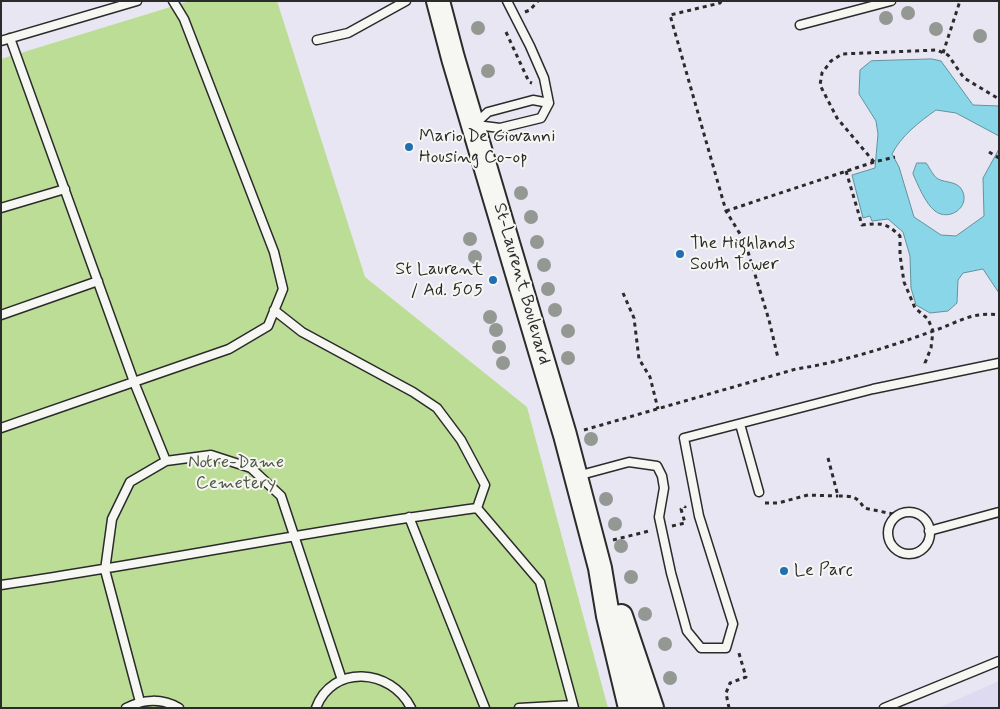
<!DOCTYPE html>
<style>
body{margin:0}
#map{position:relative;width:1000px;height:709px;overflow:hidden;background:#e8e6f2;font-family:Mynerve,sans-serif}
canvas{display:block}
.frame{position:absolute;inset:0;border:2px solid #2b2b2b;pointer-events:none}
</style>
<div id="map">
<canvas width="1000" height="709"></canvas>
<div class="frame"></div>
</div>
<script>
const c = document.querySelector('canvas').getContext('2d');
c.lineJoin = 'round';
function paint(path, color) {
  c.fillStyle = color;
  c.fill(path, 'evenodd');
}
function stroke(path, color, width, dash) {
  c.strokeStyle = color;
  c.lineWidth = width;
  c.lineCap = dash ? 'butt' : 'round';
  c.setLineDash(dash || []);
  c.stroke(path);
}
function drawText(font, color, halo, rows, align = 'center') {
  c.font = font + ' Mynerve,sans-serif';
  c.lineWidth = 4;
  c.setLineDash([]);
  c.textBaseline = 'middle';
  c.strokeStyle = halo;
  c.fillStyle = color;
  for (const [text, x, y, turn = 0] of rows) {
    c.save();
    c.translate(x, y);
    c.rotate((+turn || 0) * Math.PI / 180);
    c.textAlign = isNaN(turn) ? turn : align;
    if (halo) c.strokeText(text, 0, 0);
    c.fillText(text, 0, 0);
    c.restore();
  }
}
paint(new Path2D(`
 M 999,681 L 999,708 L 938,708 Z`), '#dedaf2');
paint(new Path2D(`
 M 190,1 L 277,1 L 365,277 L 527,407 L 608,708 L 1,708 L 1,59 Z`), '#bcdd96');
const water = new Path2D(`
 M 932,59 L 941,61 L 973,105 L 999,106 L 999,136 L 956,113 L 936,110 C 919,122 901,136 892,154 L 899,167 L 914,217 L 941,235 L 956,236 L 984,216 L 983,178 L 999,149 L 999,293 L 983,269 L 963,273 L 958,280 L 957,303 L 948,311 L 930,313 L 916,305 L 911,288 L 910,256 L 903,232 L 888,219 L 872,221 L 870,216 L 863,218 L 852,175 L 875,168 L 878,134 L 876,121 L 859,94 L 860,70 L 871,61 Z
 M 917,163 L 926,163 C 930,168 933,176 938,179 C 946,183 957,181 962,190 C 971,207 949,222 935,211 C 925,203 918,185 913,174 Z`);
paint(water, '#89d6e8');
stroke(water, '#63929c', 1);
const lane = new Path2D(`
 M 800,25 L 891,1
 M 10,38 L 134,382 L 166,461
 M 317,40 L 348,33 L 406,1
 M 1,41 L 137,1
 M 475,124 L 488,112 L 533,100 L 549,103
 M 476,125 L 500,128 L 541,118 L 549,103 L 544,78 L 530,46 L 507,1
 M 1,208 L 65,189
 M 274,310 L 302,332 L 413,392 L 437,408 L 461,440 L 485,485 L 477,508
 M 1,315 L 98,281
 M 740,424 L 759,492
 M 1,428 L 229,349 L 268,326 L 283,289 L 274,252 L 184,19 L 173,1
 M 577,476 L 629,462 L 657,466 L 662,476 L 664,488 L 659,517 L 671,573 L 687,631 L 701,648 L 726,648 L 733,624 L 699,516 L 684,438 L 873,389 L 999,363
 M888 533a21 21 0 1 1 42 0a21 21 0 1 1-42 0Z
 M 409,517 L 485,708
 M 929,531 L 999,512
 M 1,585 C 160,562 317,529 477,508 L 540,582 L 574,708
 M 140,702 L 105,570 L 112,519 L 130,482 L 166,461 L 211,455 L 251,468 L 281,496 L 342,680
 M 126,708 C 143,699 162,698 179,708
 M 316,708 C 332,664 391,668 411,708
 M 519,708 L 573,705
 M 884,708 L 999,661`);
const secondary = new Path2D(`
 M 438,1 L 453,58 L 565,435 L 600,568 L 608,616 L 630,708
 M 621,616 L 652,708`);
stroke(lane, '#2b2b2b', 11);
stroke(secondary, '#2b2b2b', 26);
stroke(new Path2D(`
 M 721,1 L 720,3 L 670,15 L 726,211 L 745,242 L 769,320 L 778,358
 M 525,12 L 530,10 L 538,1
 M 506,32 L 529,82 L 532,83
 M 943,53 L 960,1
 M 989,152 L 999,158
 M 874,162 L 837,118 L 820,85 L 822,73 L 831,61 L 842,54 L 937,50 L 948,55 L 964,78 L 999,99
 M 846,171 L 862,225 C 880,223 886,222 900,236 L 900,255 L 904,282 L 915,308 L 928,319 L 933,331 L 931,348 L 925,363 L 926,366
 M 726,211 L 874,162 L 895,157
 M 623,293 L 634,318 L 639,359 L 650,377 L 658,409
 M 584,430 L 796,369 C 842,362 889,347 933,331 C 957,323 972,311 999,315
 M 828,458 L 838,496 C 852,496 857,496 864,508 L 898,515
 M 765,503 L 778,503 L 808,495 L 838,496
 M 672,526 L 685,523 L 681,509 L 685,507 L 685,508
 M 613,540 L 649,531
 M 729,708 L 726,693 L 730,683 L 746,677 L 738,650`), '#2b2b2b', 3, [4, 4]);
stroke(lane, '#f6f6f2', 8);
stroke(secondary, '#f6f6f2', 22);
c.fillStyle = '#949893';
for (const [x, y] of [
 [908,13],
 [886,18],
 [478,28],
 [936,29],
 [980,36],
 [488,71],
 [521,193],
 [531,217],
 [470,239],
 [537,242],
 [475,257],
 [544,265],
 [548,289],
 [555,310],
 [490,317],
 [496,330],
 [568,331],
 [499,347],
 [568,358],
 [503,363],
 [591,439],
 [606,499],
 [615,524],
 [621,546],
 [631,577],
 [645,614],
 [665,644],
 [670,678]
]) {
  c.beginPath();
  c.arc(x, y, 7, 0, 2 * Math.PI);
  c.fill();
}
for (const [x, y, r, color] of [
 [409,147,5,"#1f6fb2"],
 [680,254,5,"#1f6fb2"],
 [493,280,5,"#1f6fb2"],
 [784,571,5,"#1f6fb2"]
]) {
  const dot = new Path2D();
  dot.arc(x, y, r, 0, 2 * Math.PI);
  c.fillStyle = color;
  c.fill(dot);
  stroke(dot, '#f6f6f2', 2);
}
drawText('18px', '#2b2b2b', '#f6f6f2', [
 ["Mario De Giovanni",419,137],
 ["Housing Co-op",419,158],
 ["The Highlands",690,244],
 ["South Tower",690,265],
 ["St Laurent",483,270,"right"],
 ["/ Ad. 505",483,291,"right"],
 ["Le Parc",794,571]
], 'left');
drawText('18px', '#2b2b2b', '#f6f6f2', [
 ["St-Laurent Boulevard",521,284,74]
]);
drawText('18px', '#4f5846', '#f6f6f2', [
 ["Notre-Dame",236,463],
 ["Cemetery",236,484]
]);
</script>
